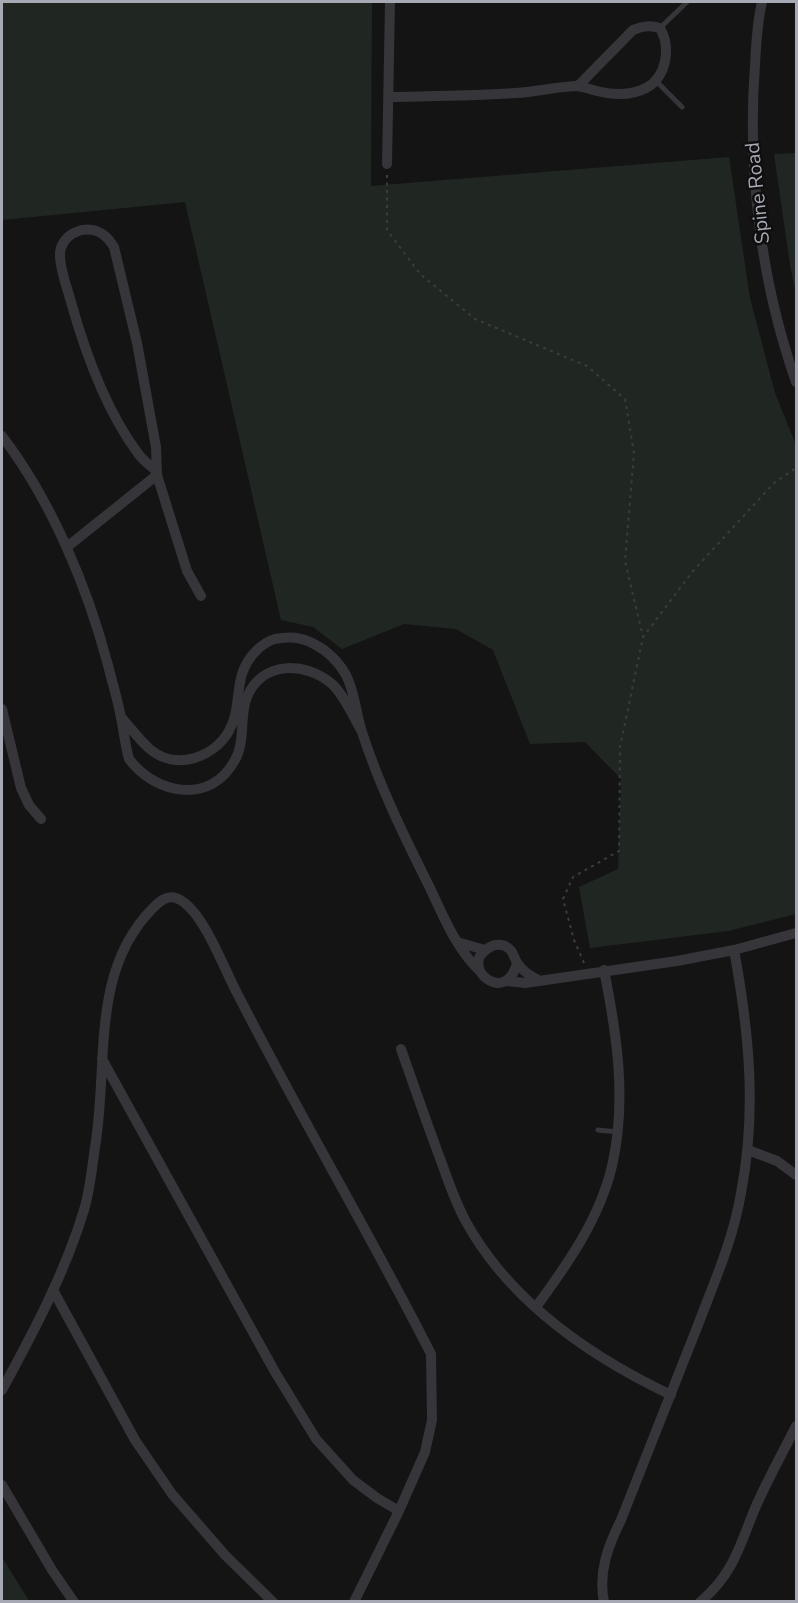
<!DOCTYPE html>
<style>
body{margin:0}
#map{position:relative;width:798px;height:1603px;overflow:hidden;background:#141415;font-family:"Nunito Sans",sans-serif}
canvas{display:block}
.frame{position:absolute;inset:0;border:3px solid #a7a9b4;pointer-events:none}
</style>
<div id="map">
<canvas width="798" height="1603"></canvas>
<div class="frame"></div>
</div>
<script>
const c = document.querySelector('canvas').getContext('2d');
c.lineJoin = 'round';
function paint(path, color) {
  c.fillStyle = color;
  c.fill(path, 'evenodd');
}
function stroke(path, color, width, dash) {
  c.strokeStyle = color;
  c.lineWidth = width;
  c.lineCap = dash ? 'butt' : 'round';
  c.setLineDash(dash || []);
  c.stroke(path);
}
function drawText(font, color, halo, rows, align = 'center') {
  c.font = font + ' "Nunito Sans",sans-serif';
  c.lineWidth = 5;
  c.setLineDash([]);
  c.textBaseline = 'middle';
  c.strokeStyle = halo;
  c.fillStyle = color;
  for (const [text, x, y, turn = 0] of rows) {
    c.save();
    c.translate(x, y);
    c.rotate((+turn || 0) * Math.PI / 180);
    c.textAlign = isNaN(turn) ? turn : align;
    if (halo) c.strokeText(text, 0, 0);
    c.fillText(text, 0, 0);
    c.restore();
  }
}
paint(new Path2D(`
 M 2,2 L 372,2 L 371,186 L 729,157 L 750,298 L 775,393 L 796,445 L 796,914 L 728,931 L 590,948 L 579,887 L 618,869 L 621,779 L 585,742 L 530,744 L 493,650 L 456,629 L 404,624 L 342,649 L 313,627 L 281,620 L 185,202 L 2,220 Z
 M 796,153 L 796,294 L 790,265 L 774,154 Z
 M 2,1557 L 29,1601 L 2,1601 Z`), '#202722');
stroke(new Path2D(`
 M 387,175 L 387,230 L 420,274 L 475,319 L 587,366 L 625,399 L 634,453 L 625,561 L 643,637
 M 584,963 L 574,940 L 563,899 L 573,877 L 619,851 L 620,747 L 643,637 L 693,571 L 774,483 L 796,468`), '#3b3c40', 2, [3, 4.5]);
stroke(new Path2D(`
 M 660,28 L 687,2
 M 656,81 L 682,107
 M 598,1130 L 618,1132`), '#35353a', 5);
stroke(new Path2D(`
 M 762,2 C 757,23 756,44 755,65 C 747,171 761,282 796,382
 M 388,97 C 431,96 473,96 516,93 C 536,92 555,87 575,86 C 581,86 587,88 593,90 C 611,95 629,97 646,88 C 667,77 671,47 660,28 C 650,25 643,26 633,30 L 578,86
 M 387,164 L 390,2
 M 2,436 C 51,500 87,586 108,665 C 112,682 118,700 121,718 C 124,732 125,745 129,759 C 156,795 211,805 235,760 C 246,740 239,717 247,697 C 262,661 305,661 332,684 C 344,695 353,716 361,730
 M 156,471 C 150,465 142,460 137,452 C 106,410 85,352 71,302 C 67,287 61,273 60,257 C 58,234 88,221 105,236 C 109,239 111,243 114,247 L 137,343 L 156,447 L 157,475 L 187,571 L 201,596
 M 67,547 L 157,475
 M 2,709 L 21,788 L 29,805 L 41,819
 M 121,717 C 131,728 140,741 151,750 C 177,771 214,757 229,731 C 244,704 231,676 256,651 C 262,645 267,641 275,639 C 290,636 301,637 314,644 C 328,651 338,661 346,675 C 355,692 356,714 362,732 C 379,785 404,836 429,886 C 443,915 456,949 480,971
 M 457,942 L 485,950
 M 517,963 C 506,1007 459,967 487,949 C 492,945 499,944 505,946 C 514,950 513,957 518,964 C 523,972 531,976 540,981
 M 507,981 L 525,983 L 677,961 L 734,950 L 796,933
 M 401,1049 C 414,1086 427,1124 441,1161 C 448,1181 455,1201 465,1220 C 509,1301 589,1356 671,1395
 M 102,1059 L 275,1372 L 316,1439 L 353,1480 L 377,1498 L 399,1511
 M 748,1150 L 777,1161 L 796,1175
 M 53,1290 L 135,1440 L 172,1494 L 225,1555 L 273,1602
 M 536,1307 C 567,1265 600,1218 612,1166 C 627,1101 617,1035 604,970
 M 2,1390 C 33,1333 65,1273 84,1210 C 90,1190 92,1168 95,1147 C 104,1094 99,1040 111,987 C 118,957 131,930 153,908 C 159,902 166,895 176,898 C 202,907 223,967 236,991 C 298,1113 369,1232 431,1354 L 432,1420 L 425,1452 L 399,1511 L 354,1602
 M 2,1485 L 52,1570 L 74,1602
 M 604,1602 C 598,1572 608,1546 621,1520 C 646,1457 671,1394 696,1330 C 713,1285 733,1241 741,1193 C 757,1111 749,1031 734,950
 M 700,1602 C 734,1574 740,1544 756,1506 C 768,1479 783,1452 796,1426`), '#35353a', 10);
drawText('20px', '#a7a9b4', '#0f0f10', [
 ["Spine Road",759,193,-96]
]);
</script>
